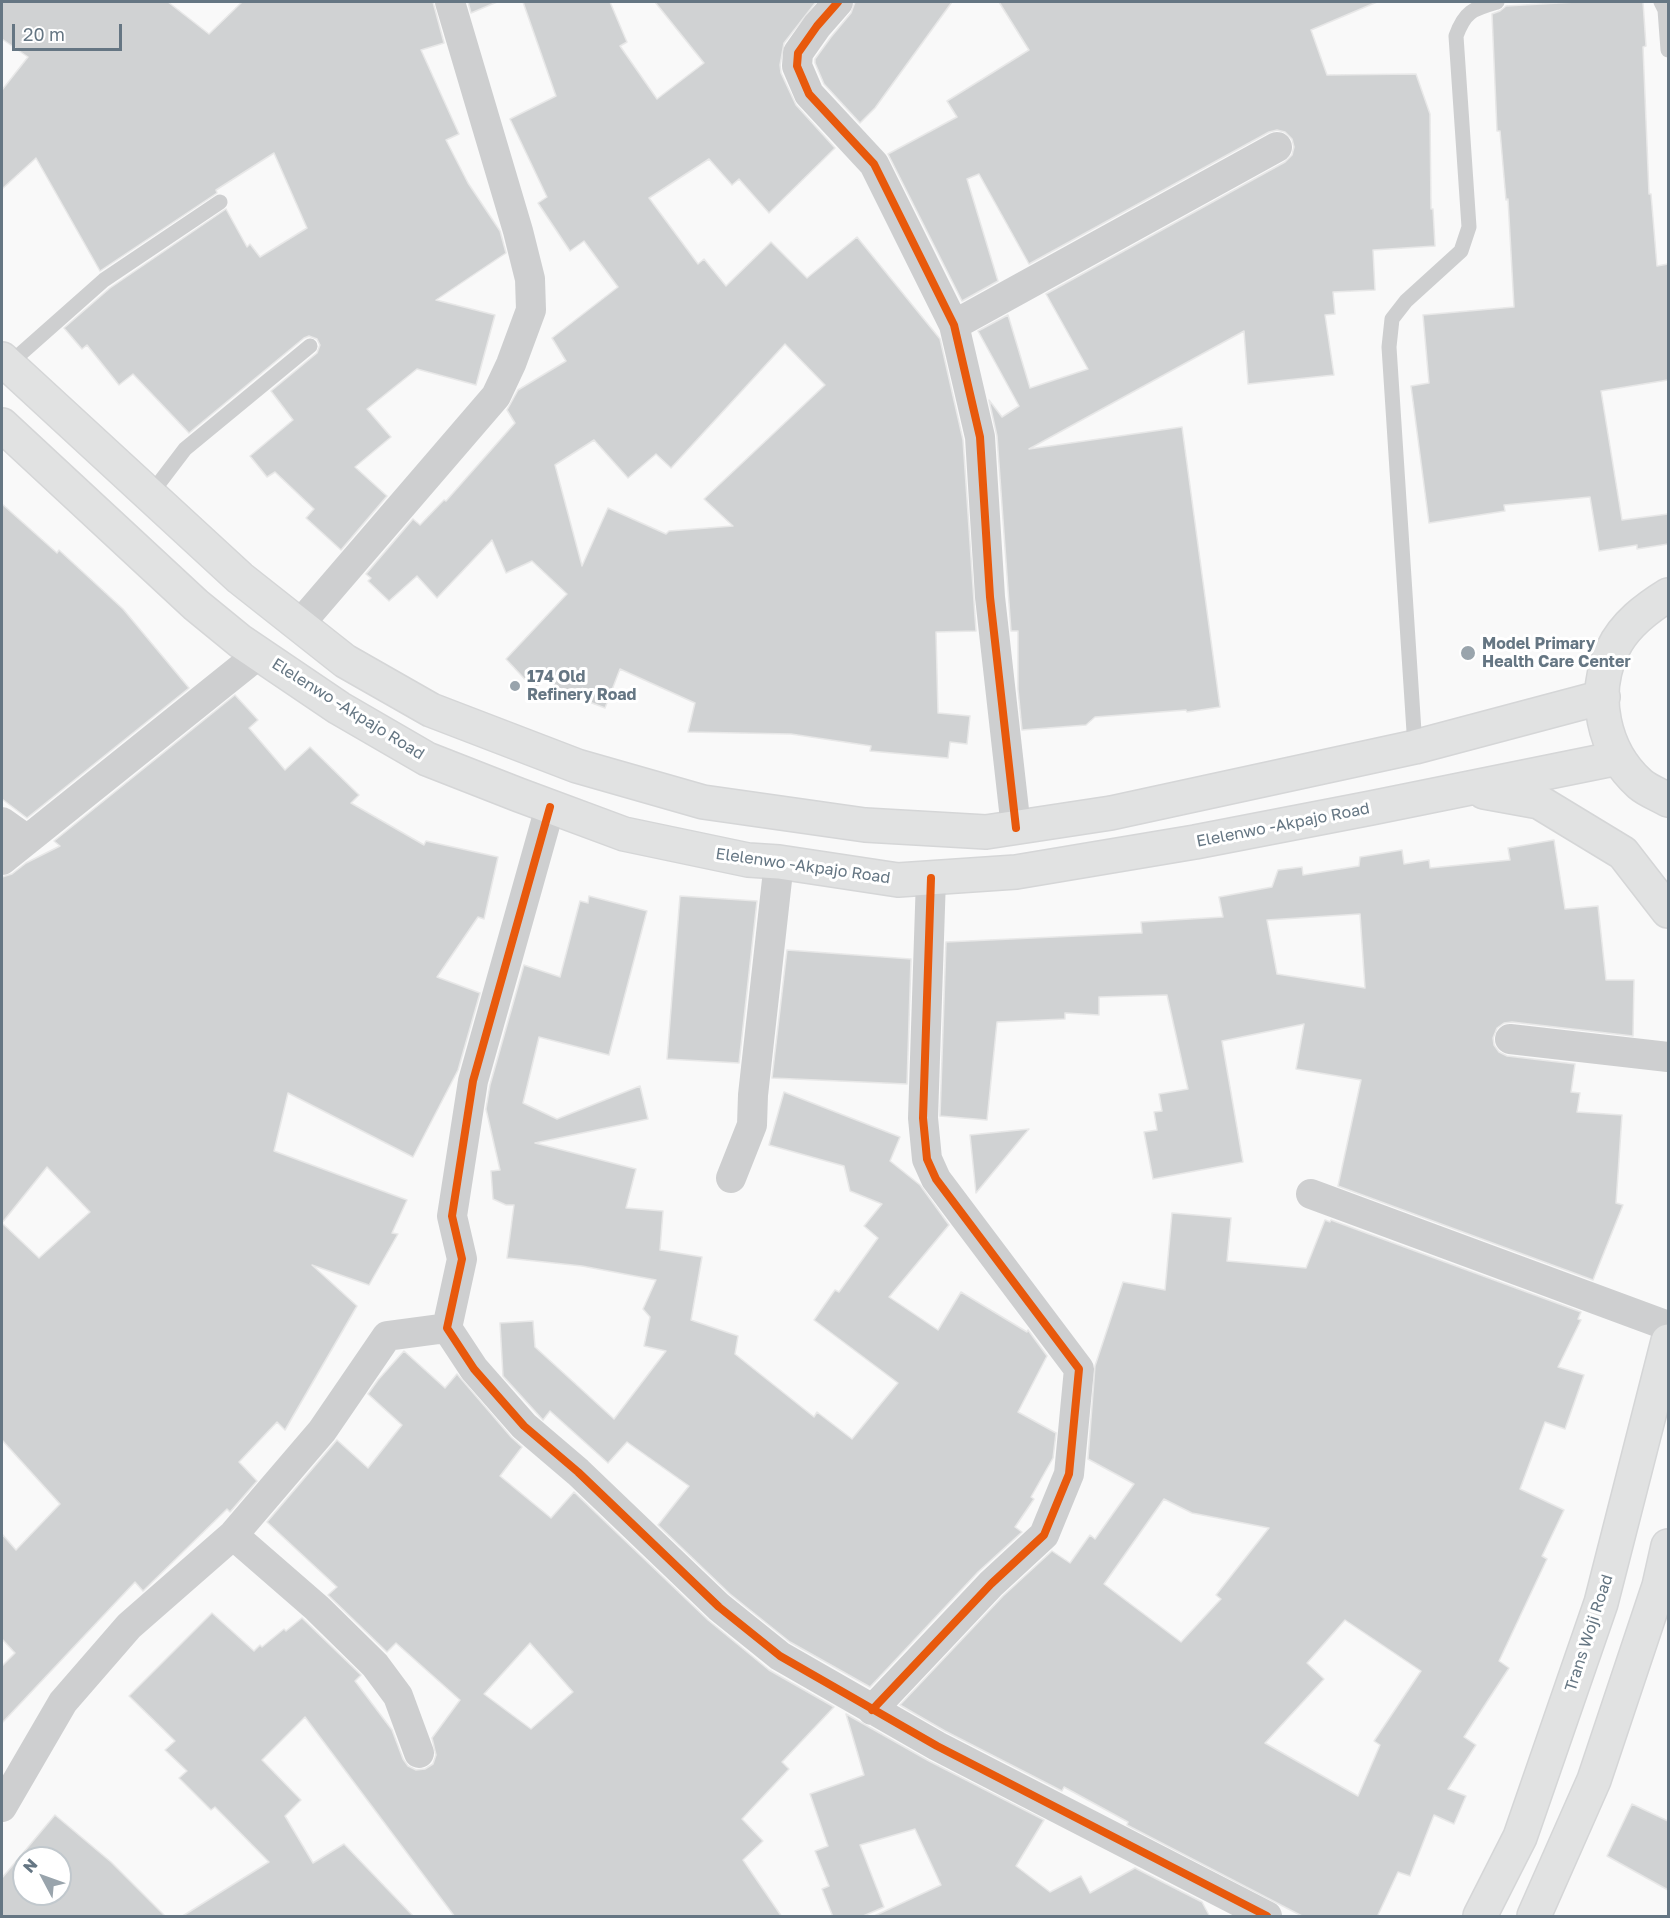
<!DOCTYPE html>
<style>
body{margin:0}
#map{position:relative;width:1670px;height:1918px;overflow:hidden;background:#f9f9f9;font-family:"Golos Text",sans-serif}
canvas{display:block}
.frame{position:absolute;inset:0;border:3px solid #657683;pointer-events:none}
.north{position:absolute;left:12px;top:1846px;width:60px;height:60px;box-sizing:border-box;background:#fff;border:2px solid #c1c8cd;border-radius:50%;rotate:311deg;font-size:16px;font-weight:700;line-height:24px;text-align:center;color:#657683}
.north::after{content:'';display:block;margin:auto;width:21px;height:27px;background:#99a4ac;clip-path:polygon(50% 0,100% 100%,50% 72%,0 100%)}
.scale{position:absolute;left:12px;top:24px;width:110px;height:27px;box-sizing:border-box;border:3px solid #657683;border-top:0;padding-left:8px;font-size:18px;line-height:21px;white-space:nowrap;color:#657683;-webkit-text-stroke:4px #fff;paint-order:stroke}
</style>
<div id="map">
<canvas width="1670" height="1918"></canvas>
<div class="frame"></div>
<div class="north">N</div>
<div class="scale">20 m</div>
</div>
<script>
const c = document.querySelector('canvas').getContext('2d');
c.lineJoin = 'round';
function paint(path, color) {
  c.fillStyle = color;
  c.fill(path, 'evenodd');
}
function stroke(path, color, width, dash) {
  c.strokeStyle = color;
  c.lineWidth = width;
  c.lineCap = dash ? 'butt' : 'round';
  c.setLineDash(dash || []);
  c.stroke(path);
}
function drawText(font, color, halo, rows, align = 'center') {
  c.font = font + ' "Golos Text",sans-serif';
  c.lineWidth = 6;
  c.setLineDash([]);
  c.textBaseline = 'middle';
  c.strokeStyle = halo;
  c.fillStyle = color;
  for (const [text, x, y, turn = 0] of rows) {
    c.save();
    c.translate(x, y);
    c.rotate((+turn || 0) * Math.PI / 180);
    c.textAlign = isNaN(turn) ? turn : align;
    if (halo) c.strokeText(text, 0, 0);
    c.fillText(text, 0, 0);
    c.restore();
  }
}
const building = new Path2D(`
 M 2,2 L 168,2 L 209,34 L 242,2 L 433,2 L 444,43 L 421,50 L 459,134 L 446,140 L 468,183 L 500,231 L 506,253 L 436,300 L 495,315 L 476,385 L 417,369 L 367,409 L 391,437 L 355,467 L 387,496 L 341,550 L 306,518 L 314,509 L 275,472 L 267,477 L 250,456 L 293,420 L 271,391 L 317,353 L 320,345 L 317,339 L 309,336 L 304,338 L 189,433 L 133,374 L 119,385 L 87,345 L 82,349 L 64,328 L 110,288 L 226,209 L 247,247 L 250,244 L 260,257 L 307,228 L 274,153 L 216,190 L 217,193 L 100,271 L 36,158 L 2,189 L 2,90 L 28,57 L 2,39 Z
 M 468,2 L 497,2 L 471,13 Z
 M 523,2 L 610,2 L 627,42 L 620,46 L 657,99 L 704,63 L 655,2 L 816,2 L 784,43 L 780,65 L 781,73 L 796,105 L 835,148 L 769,213 L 739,179 L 732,185 L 709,159 L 649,198 L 698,264 L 704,259 L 726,286 L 771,242 L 807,278 L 857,237 L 940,339 L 963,440 L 976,631 L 936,632 L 938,713 L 970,716 L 967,744 L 950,742 L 948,758 L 870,751 L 871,746 L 791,734 L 688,732 L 695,703 L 620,669 L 605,708 L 553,688 L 544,680 L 534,689 L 506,659 L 567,594 L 532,561 L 506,573 L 492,540 L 437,598 L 417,576 L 389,601 L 368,581 L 371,578 L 366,574 L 413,519 L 420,525 L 444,500 L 446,501 L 515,423 L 507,410 L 518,390 L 566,361 L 552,338 L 618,287 L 584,241 L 570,251 L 538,203 L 547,197 L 510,119 L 556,96 ZM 785,344 L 825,385 L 704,499 L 733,526 L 669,531 L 666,534 L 608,508 L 582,566 L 555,465 L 594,440 L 628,478 L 656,454 L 671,468 Z
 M 855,2 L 952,2 L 875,108 L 860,123 L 824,84 L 815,63 L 815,59 L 831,37 L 851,13 Z
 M 999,2 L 1377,2 L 1311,30 L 1327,75 L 1416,74 L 1430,114 L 1431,209 L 1433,209 L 1435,246 L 1373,250 L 1375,290 L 1333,292 L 1335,314 L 1325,315 L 1334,375 L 1248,384 L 1244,331 L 1029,449 L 1182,427 L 1220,707 L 1187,712 L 1186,710 L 1095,717 L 1086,725 L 1022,730 L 1018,689 L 1018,631 L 1011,631 L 997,436 L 989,400 L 1002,417 L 1019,406 L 978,331 L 1008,315 L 1030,388 L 1088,369 L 1046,294 L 1285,162 L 1292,155 L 1294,147 L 1292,139 L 1285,132 L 1277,130 L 1269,132 L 1029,264 L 979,174 L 967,179 L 998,281 L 962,301 L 888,154 L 957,117 L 947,101 L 1029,50 Z
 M 1576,2 L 1643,2 L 1646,46 L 1643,47 L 1649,194 L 1651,194 L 1657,266 L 1668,264 L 1668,380 L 1601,391 L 1622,520 L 1668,514 L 1668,544 L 1637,549 L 1637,545 L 1599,551 L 1590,497 L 1504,505 L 1505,511 L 1429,523 L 1411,386 L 1429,383 L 1423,315 L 1514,307 L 1508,199 L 1506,200 L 1500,131 L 1497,131 L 1492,14 L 1500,11 L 1506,6 Z
 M 2,504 L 57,553 L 59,550 L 123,609 L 189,688 L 27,818 L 2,799 Z
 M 235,695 L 258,720 L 249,728 L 285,770 L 310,747 L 359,795 L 351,803 L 424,845 L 426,841 L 498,857 L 484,919 L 478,917 L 437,977 L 480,993 L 458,1070 L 413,1157 L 288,1093 L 274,1151 L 407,1200 L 392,1233 L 398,1234 L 369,1285 L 312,1265 L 357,1306 L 285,1430 L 277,1422 L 239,1462 L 257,1481 L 230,1512 L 227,1509 L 143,1591 L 135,1582 L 2,1723 L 2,1666 L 15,1653 L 2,1639 L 2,1534 L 16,1550 L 60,1504 L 2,1440 L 2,877 L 12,874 L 26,863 L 60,846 L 54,841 ZM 47,1167 L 90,1212 L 39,1258 L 2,1223 Z
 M 1554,840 L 1565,909 L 1598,906 L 1606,980 L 1634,980 L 1633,1036 L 1512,1022 L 1504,1023 L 1497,1028 L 1493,1038 L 1494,1045 L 1499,1052 L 1507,1056 L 1575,1064 L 1571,1092 L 1580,1093 L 1577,1112 L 1622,1115 L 1616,1203 L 1623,1205 L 1593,1280 L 1338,1186 L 1361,1080 L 1296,1069 L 1304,1024 L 1222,1041 L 1243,1162 L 1153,1179 L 1144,1132 L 1157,1130 L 1154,1112 L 1162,1111 L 1159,1094 L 1188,1089 L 1167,995 L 1099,997 L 1099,1015 L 1065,1013 L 1065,1019 L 997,1022 L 987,1120 L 940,1116 L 946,942 L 1142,933 L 1141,922 L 1223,917 L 1219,897 L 1272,887 L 1278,870 L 1302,867 L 1303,875 L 1359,866 L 1360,857 L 1402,850 L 1404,864 L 1429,860 L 1430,868 L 1510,860 L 1508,848 ZM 1360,914 L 1365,988 L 1277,974 L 1267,920 Z
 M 589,896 L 647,911 L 609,1055 L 539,1037 L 523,1103 L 557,1119 L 640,1086 L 648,1119 L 535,1143 L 636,1169 L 626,1208 L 663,1211 L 660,1250 L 702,1257 L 691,1320 L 738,1336 L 735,1354 L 814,1417 L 817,1412 L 852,1439 L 898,1383 L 814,1320 L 835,1290 L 839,1292 L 878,1238 L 864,1226 L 882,1204 L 850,1191 L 844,1166 L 769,1145 L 784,1092 L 900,1137 L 890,1161 L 920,1185 L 949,1225 L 889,1297 L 938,1330 L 961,1292 L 1027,1332 L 1028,1330 L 1047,1356 L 1018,1412 L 1056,1433 L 1053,1458 L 1031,1497 L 1034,1499 L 1015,1527 L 1022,1532 L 978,1572 L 870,1687 L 790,1642 L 730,1594 L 658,1525 L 689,1486 L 627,1442 L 608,1463 L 550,1411 L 543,1420 L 503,1376 L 500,1323 L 533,1321 L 535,1347 L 614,1419 L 666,1351 L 644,1346 L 650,1317 L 643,1309 L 656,1280 L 582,1266 L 507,1258 L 514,1205 L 506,1205 L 493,1199 L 491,1171 L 500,1170 L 486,1109 L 490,1085 L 524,965 L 560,977 L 580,901 L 588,903 Z
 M 680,896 L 757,901 L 739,1063 L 667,1059 Z
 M 787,950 L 911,959 L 907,1084 L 772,1078 Z
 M 1029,1129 L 976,1193 L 970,1135 Z
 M 1172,1213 L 1231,1218 L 1227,1261 L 1306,1268 L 1325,1220 L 1330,1222 L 1331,1220 L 1581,1312 L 1578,1319 L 1581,1320 L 1558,1367 L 1584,1375 L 1565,1429 L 1545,1422 L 1520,1489 L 1564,1510 L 1542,1556 L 1547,1559 L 1499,1661 L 1509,1668 L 1464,1737 L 1476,1745 L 1448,1789 L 1466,1796 L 1454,1824 L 1434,1815 L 1410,1876 L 1398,1872 L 1377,1917 L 1302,1916 L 1127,1825 L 1128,1822 L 1064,1787 L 1062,1791 L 945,1731 L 900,1705 L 1003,1596 L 1052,1551 L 1070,1563 L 1090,1535 L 1095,1539 L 1134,1484 L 1088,1459 L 1095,1366 L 1123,1282 L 1165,1290 ZM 1164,1499 L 1192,1513 L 1269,1528 L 1216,1595 L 1221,1599 L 1181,1642 L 1104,1584 ZM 1345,1620 L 1421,1671 L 1374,1741 L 1380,1745 L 1358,1796 L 1265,1743 L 1324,1679 L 1307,1663 Z
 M 404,1351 L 445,1388 L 457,1374 L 511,1437 L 522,1447 L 500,1476 L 551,1518 L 574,1492 L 708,1620 L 769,1670 L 834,1707 L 782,1762 L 789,1769 L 742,1819 L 763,1841 L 743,1860 L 782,1917 L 455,1917 L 305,1717 L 262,1760 L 301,1800 L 285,1816 L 313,1863 L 344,1844 L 414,1917 L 181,1917 L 269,1862 L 215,1807 L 211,1810 L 179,1778 L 187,1771 L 165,1750 L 175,1741 L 129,1696 L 212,1613 L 254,1651 L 260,1645 L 262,1647 L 284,1629 L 286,1631 L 302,1618 L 361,1675 L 355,1681 L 392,1730 L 403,1759 L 408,1766 L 416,1770 L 425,1769 L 433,1764 L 436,1755 L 432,1738 L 460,1700 L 396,1643 L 387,1652 L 328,1595 L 337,1587 L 267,1522 L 337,1440 L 368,1468 L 402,1425 L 368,1394 L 378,1380 ZM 530,1643 L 573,1692 L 531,1729 L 484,1694 Z
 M 846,1714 L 929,1761 L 1044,1820 L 1016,1866 L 1050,1892 L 1081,1876 L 1090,1893 L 1135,1868 L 1202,1902 L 1210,1917 L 872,1917 L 941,1885 L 915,1829 L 860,1845 L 884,1907 L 861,1917 L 833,1917 L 822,1889 L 829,1886 L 815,1851 L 828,1846 L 810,1794 L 864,1775 Z
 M 1632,1804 L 1668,1821 L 1668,1890 L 1607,1856 Z
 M 55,1815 L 111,1862 L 166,1917 L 2,1917 L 2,1878 ZM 24,1858 L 60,1858 L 60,1894 L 24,1894 Z`);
paint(building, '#d0d2d3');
stroke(building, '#e8e8e8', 1.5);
const secondary = new Path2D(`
 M 2,359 L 240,578 L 345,661 L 431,710 L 577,766 L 703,802 L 865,825 L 986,832 L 1111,813 L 1415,747 L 1603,697
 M 2,425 L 196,605 L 240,641 L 339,708 L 427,759 L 519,795 L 624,834 L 748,860 L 779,862 L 898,880 L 1016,872 L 1195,842 L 1371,808 L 1618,758
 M 1668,595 C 1647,608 1624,625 1613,649 C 1591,694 1603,751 1640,784 C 1648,791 1660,795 1668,800
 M 1484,792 L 1539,802 L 1623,853 L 1668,911
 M 1480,1916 L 1520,1837 L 1601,1603 L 1668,1341
 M 1534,1916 L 1594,1780 L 1659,1586 L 1668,1546`);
stroke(secondary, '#d5d6d7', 36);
stroke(new Path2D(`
 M 1661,2 L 1665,10 L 1668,50
 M 8,365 L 104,280 L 220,202
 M 150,495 L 185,449 L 310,346
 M 1415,747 L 1389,347 L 1392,319 L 1406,301 L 1461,251 L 1469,227 L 1456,36 C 1465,11 1473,9 1497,2`), '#cecfd0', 15);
stroke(new Path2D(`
 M 838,2 L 817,26 L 798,53 L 797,66 L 809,94 L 874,164 L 954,325 L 980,437 L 990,597 L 1016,828
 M 954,325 L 1277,147
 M 299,625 L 496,396 L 511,364 L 531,310 L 530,279 L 518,231 L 450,2
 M 550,807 L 473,1081 L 452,1216 L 462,1259 L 447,1328 L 474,1369 L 524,1426 L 578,1472 L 719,1607 L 780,1656 L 937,1746 L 1267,1916
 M 2,822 L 26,839
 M 2,860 L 259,654
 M 1510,1039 L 1668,1057
 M 731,1178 L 752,1125 L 753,1095 L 779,862
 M 1311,1194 L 1668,1326
 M 233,1535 L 317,1608 L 375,1665 L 398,1696 L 419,1753
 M 872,1710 L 991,1584 L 1044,1535 L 1069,1474 L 1079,1369 L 936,1179 L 927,1159 L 923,1118 L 931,878
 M 2,1807 L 63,1702 L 129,1626 L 233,1535 L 322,1431 L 387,1336 L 447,1328`), '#cecfd0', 30);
stroke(secondary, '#e1e2e2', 33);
stroke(new Path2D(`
 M 838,2 L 817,26 L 798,53 L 797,66 L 809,94 L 874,164 L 954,325 L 980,437 L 990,597 L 1016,828
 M 550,807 L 473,1081 L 452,1216 L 462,1259 L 447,1328 L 474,1369 L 524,1426 L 578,1472 L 719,1607 L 780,1656 L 937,1746 L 1267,1916
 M 872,1710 L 991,1584 L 1044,1535 L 1069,1474 L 1079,1369 L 936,1179 L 927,1159 L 923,1118 L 931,878`), '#e8590c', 8);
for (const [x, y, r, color] of [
 [1468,653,8,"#99a4ac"],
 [515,686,6,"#99a4ac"]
]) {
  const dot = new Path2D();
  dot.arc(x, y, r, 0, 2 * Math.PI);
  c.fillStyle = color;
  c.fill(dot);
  stroke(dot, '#fff', 2);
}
drawText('bold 16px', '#657683', '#fff', [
 ["Model Primary",1482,644],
 ["Health Care Center",1482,662],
 ["174 Old",527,677],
 ["Refinery Road",527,695]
], 'left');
drawText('16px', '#657683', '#fff', [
 ["Elelenwo -Akpajo Road",348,709,32],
 ["Elelenwo -Akpajo Road",1283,825,-11],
 ["Elelenwo -Akpajo Road",803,866,8],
 ["Trans Woji Road",1589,1633,-72]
]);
</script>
